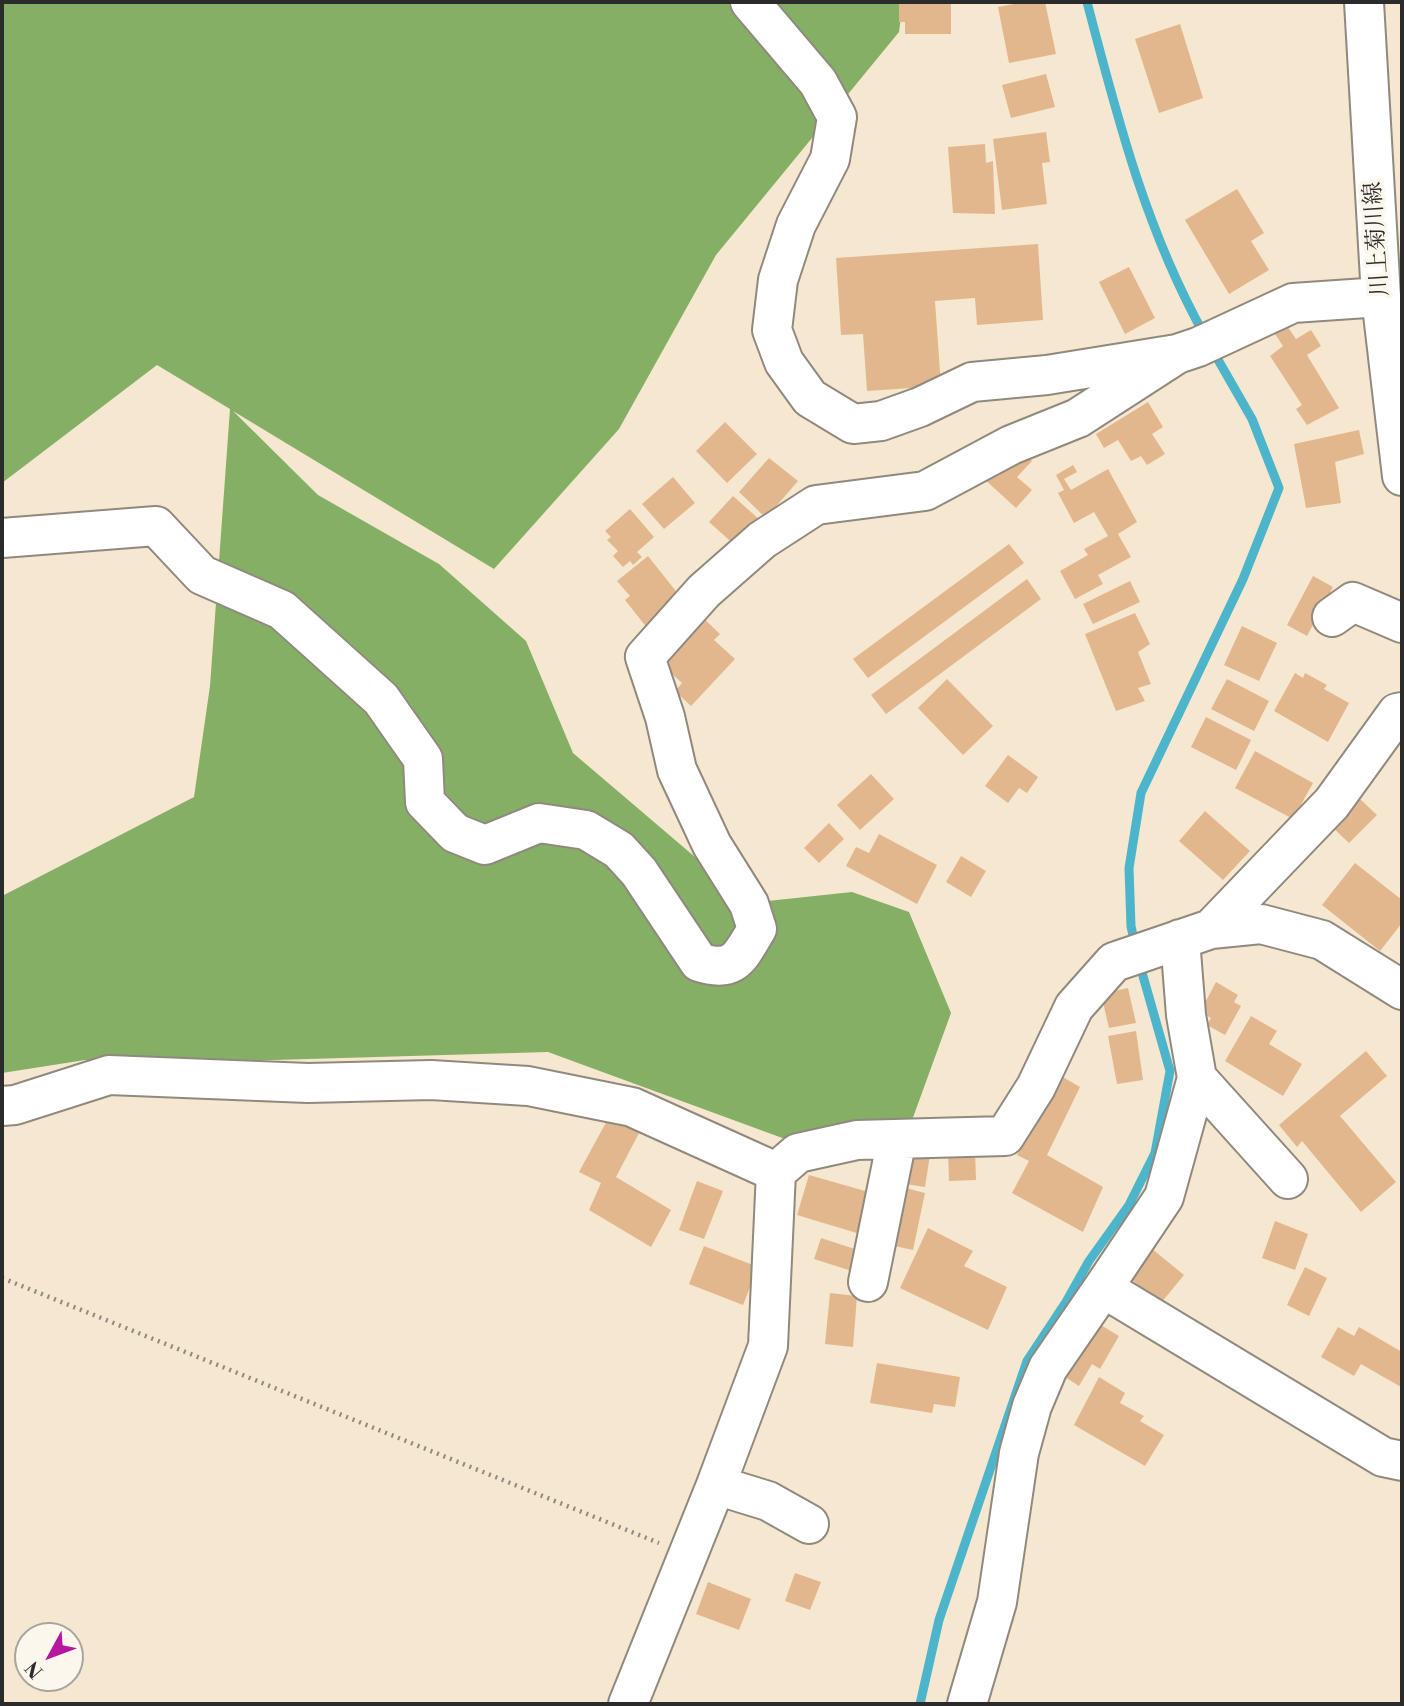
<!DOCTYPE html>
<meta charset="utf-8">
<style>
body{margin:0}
#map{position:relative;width:1404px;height:1706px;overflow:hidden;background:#f6e7d0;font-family:"Libre Bodoni",serif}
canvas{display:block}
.frame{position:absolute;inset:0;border:4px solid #2b2b2b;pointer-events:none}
.north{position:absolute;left:14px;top:1622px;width:70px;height:70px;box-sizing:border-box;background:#fbf7ec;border:2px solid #a8a59f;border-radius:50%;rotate:229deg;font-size:19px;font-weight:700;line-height:28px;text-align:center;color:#2b2b2b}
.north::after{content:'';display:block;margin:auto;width:24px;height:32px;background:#b5179e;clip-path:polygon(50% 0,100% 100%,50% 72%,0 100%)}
</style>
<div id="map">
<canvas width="1404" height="1706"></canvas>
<div class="frame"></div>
<div class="north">N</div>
</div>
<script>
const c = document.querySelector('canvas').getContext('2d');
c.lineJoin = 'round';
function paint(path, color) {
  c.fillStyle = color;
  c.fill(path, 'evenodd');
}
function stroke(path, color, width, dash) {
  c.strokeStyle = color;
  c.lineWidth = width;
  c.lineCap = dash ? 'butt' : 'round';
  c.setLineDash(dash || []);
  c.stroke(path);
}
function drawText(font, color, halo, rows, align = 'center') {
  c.font = font + ' "Libre Bodoni","Noto Serif JP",serif';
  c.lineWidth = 7;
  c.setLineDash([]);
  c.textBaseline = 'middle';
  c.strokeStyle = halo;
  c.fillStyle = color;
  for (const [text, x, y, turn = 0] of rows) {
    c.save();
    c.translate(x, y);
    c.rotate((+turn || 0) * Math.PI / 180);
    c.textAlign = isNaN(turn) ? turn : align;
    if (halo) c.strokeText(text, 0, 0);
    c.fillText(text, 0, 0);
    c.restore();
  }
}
paint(new Path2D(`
 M 2,2 L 903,2 L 899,32 L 716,255 L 619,429 L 494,569 L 233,411 L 318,495 L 439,564 L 526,641 L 573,753 L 749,903 L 852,892 L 909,912 L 951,1013 L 911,1123 L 785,1139 L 548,1052 L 205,1062 L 85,1060 L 2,1073 L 2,896 L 194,797 L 210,686 L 230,409 L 157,365 L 2,483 Z`), '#86af66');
stroke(new Path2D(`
 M 1087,2 C 1117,117 1146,231 1205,336
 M 1135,945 L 1131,926 L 1129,868 L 1141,793 L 1243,579 L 1279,488 L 1252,419 L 1213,351
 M 920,1704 L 939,1620 L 1027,1361 L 1066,1302 L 1089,1261 L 1129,1205 L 1155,1153 L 1170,1071 L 1139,962`), '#4db5cb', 9);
paint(new Path2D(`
 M 899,2 L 951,2 L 951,34 L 905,34 L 905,22 L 899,22 Z
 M 1025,2 L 1045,2 L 1056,54 L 1009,63 L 998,7 Z
 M 1180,24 L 1203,98 L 1159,113 L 1135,39 Z
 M 1046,74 L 1055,107 L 1011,118 L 1002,85 Z
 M 1046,132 L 1050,162 L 1042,163 L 1047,204 L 1002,210 L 993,139 Z
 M 985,144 L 986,163 L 993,161 L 995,214 L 953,213 L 948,147 Z
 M 1237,189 L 1264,233 L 1251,241 L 1269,270 L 1229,294 L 1185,220 Z
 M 1038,244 L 1043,320 L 977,325 L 975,298 L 935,301 L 941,386 L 867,391 L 863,334 L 841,335 L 836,258 Z
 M 1129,267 L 1155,318 L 1125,334 L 1099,282 Z
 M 1287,326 L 1296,339 L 1311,330 L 1321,346 L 1307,355 L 1339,408 L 1307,425 L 1296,409 L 1302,405 L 1270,356 L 1283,346 L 1275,334 Z
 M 1148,402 L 1163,427 L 1152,434 L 1165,454 L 1147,465 L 1141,456 L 1131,461 L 1118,440 L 1104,448 L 1096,434 Z
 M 725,422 L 757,454 L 727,483 L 696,451 Z
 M 1359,430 L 1364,454 L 1335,462 L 1341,503 L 1306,508 L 1294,444 Z
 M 1022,452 L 1032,461 L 1017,477 L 1032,490 L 1016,508 L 983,478 L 997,462 L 1006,470 Z
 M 769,458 L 798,481 L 766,518 L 739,492 Z
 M 1073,465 L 1077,472 L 1064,479 L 1071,490 L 1108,469 L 1137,522 L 1118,534 L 1131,557 L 1098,575 L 1103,584 L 1075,599 L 1060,571 L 1088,555 L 1084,549 L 1108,536 L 1094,512 L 1074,523 L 1058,493 L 1064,490 L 1056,475 Z
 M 673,477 L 695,503 L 664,529 L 642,504 Z
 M 733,496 L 761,521 L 737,547 L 709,522 Z
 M 630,509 L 654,537 L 637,552 L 642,557 L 633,565 L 630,561 L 623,567 L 613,556 L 618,551 L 607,540 L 611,537 L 605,531 Z
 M 1009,544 L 1024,563 L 868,678 L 853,659 Z
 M 648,556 L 683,600 L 648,629 L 625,600 L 630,596 L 617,581 Z
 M 1313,576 L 1333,587 L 1307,636 L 1287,625 Z
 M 1027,579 L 1041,599 L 886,714 L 871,695 Z
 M 1130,581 L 1140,602 L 1093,624 L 1083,604 Z
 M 1135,613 L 1150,644 L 1138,652 L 1151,684 L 1138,688 L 1145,701 L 1116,711 L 1085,634 Z
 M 699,614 L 720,634 L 714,640 L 735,659 L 691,706 L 675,691 L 682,683 L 657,660 Z
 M 1242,626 L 1277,643 L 1259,681 L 1224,665 Z
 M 1295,673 L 1303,678 L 1305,673 L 1327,685 L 1324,689 L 1349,703 L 1328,742 L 1274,711 Z
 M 947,679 L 993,726 L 963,755 L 918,708 Z
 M 1227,679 L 1269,701 L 1254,731 L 1211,709 Z
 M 1206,717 L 1251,740 L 1236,770 L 1191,747 Z
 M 1255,751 L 1313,783 L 1293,819 L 1235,788 Z
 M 1008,755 L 1038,777 L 1027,793 L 1019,788 L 1008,803 L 985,786 Z
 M 871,774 L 894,799 L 860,830 L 837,805 Z
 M 1359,798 L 1377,815 L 1349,843 L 1331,826 Z
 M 1205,811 L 1250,851 L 1223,880 L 1179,841 Z
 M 829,823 L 844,839 L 819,863 L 804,848 Z
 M 879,834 L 937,865 L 917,904 L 846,866 L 856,847 L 869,853 Z
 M 961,856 L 986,871 L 971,897 L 946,882 Z
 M 1355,863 L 1402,900 L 1402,923 L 1380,951 L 1322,905 Z
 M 1216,982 L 1238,995 L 1234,1002 L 1241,1006 L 1225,1035 L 1207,1025 L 1211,1018 L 1200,1012 Z
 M 1128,988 L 1136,1023 L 1109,1028 L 1101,994 Z
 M 1251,1016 L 1277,1031 L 1269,1044 L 1302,1064 L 1283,1096 L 1225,1061 Z
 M 1136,1031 L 1143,1080 L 1117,1084 L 1108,1036 Z
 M 1366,1051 L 1387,1076 L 1340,1116 L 1396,1182 L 1361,1212 L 1302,1141 L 1297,1147 L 1279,1125 Z
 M 1061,1076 L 1080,1087 L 1047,1155 L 1103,1187 L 1083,1232 L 1012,1193 L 1029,1161 L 1017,1155 Z
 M 609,1117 L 639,1133 L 616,1177 L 671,1210 L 651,1247 L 589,1210 L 601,1183 L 579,1172 Z
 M 975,1149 L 976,1180 L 949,1181 L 948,1150 Z
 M 905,1151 L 930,1155 L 925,1187 L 899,1183 Z
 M 809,1175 L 872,1193 L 860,1234 L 797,1215 Z
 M 697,1181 L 723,1191 L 704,1239 L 679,1230 Z
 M 898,1186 L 925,1193 L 913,1250 L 885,1244 Z
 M 1275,1221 L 1308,1234 L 1295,1270 L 1262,1258 Z
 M 928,1228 L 973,1251 L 964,1266 L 1007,1287 L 988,1330 L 900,1288 Z
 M 821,1238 L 861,1251 L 855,1272 L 814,1259 Z
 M 1146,1244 L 1184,1275 L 1161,1303 L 1123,1273 Z
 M 704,1246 L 758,1267 L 743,1305 L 689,1284 Z
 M 1305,1267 L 1327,1278 L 1309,1316 L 1287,1305 Z
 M 830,1293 L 857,1296 L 853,1347 L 825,1344 Z
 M 1091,1319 L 1119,1336 L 1100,1369 L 1092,1364 L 1079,1386 L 1065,1377 L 1081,1352 Z
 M 1338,1327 L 1354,1336 L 1359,1327 L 1402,1352 L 1401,1387 L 1361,1364 L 1354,1376 L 1321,1357 Z
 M 877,1363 L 960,1377 L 955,1407 L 934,1404 L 932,1413 L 870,1403 Z
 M 1099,1377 L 1125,1393 L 1120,1403 L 1144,1416 L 1140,1421 L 1164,1435 L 1145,1466 L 1074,1425 Z
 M 795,1573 L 821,1582 L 810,1610 L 785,1601 Z
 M 708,1582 L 751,1599 L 739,1630 L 696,1614 Z`), '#e3b78d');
const minor = new Path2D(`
 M 750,2 L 818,82 L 837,117 L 830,159 L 796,225 L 778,280 L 772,330 L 784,362 L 810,398 L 853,424 L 881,421 L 920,407 L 972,382 L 1047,375 L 1177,354 L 1198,347 L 1293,303 L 1381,297
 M 2,538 L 156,526 L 202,575 L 282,610 L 381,699 L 423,759 L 425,802 L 455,833 L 485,845 L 539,823 L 586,830 L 619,850 L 639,872 L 699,962 C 736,974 740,956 757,929 L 749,904 L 712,845 L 677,770 L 665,717 L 645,657 L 704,591 L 762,540 L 816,505 L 925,491 L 1011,445 L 1078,418 L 1177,354
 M 1332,617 L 1353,602 L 1402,623
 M 1211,929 L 1332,803 L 1397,713 L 1402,712
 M 1180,939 L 1186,1015 L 1197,1078 L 1288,1179
 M 1197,1078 L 1164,1197 L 1103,1288 L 1383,1457 L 1402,1461
 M 2,1106 L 15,1105 L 109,1075 L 308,1083 L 431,1080 L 528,1086 L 632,1107 L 776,1172 L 798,1153 L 857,1140 L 1005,1136 L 1036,1087 L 1074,1007 L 1114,962 L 1211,929 L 1261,924 L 1322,940 L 1402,990
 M 868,1282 L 897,1139
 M 716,1485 L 768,1501 L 809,1524
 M 628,1704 L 716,1485 L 768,1346 L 776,1172
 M 967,1704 L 997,1602 L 1019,1453 L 1032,1406 L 1048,1368 L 1103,1288`);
const major = new Path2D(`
 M 1364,2 L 1381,297 L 1402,476`);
stroke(minor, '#90897e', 42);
stroke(major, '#90897e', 42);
stroke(new Path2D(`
 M 2,1278 L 659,1543`), '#90897e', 4.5, [2, 5]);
stroke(minor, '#fff', 38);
stroke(major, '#fff', 38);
drawText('23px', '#2b2b2b', '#fbf7ec', [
 ["川上菊川線",1378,239,-94]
]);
</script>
